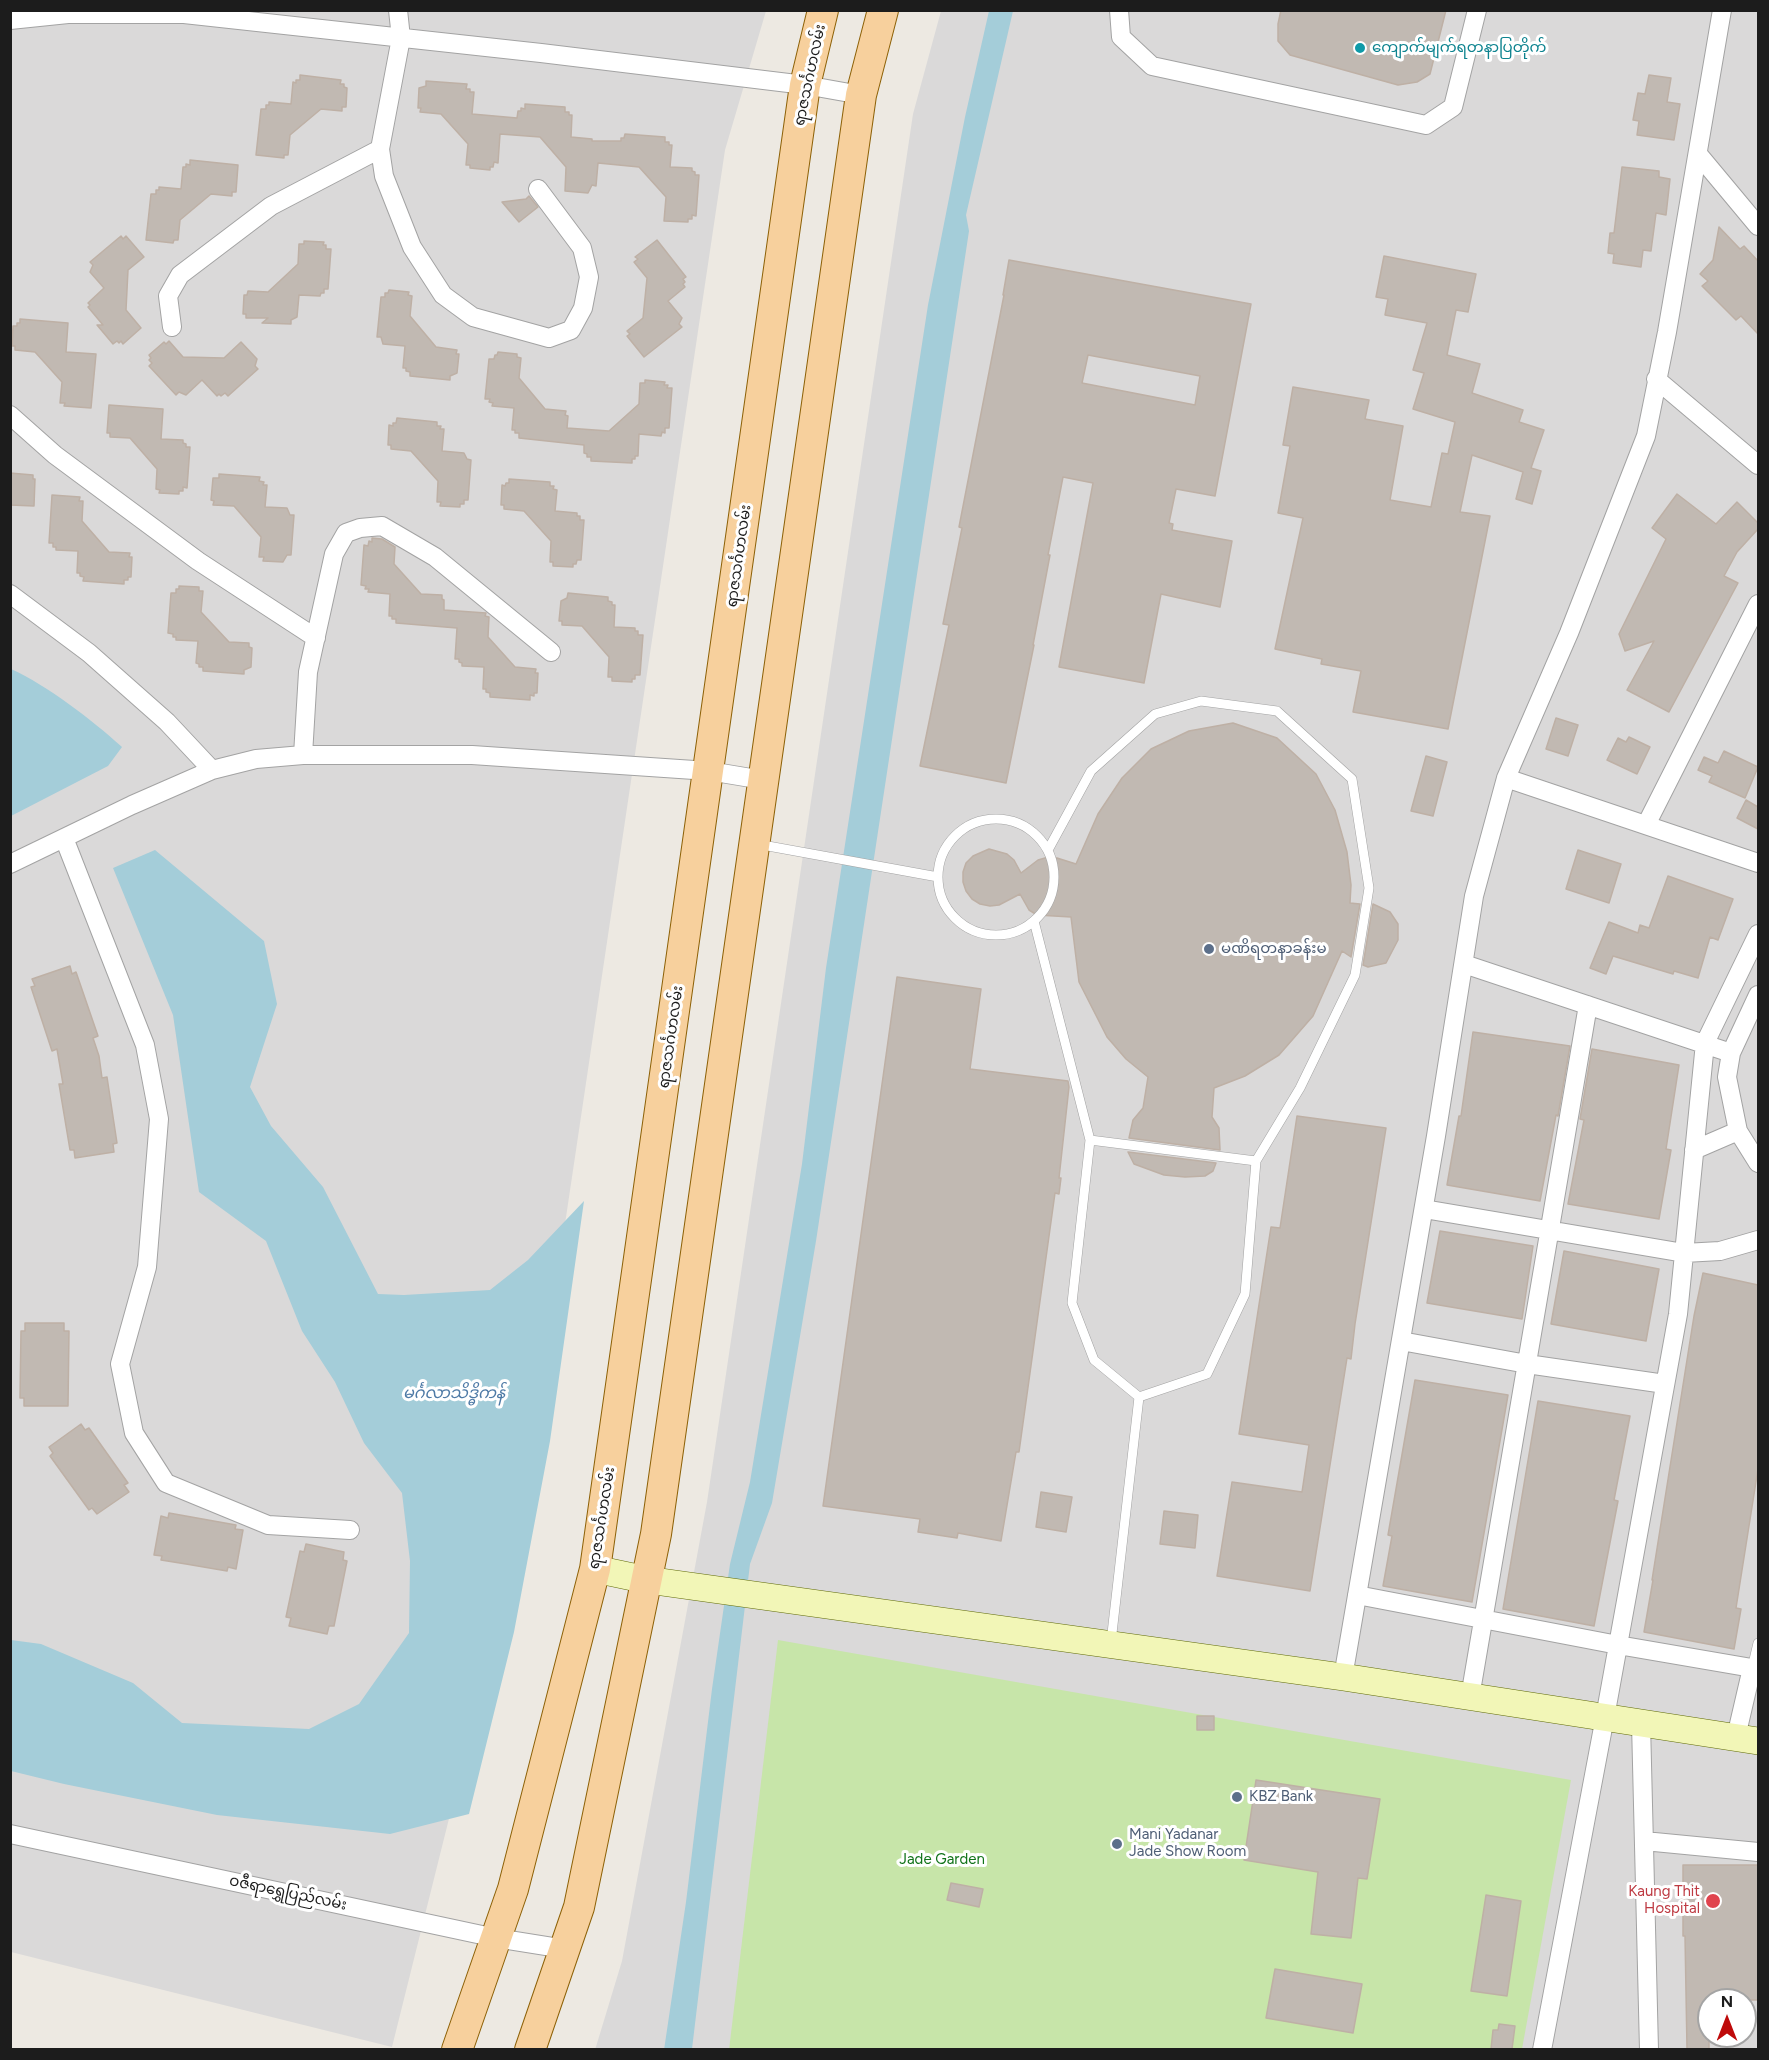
<!DOCTYPE html>
<meta charset="utf-8">
<style>
body{margin:0}
#map{position:relative;width:1769px;height:2060px;overflow:hidden;background:#ede9e2;font-family:Figtree,sans-serif}
canvas{display:block}
.frame{position:absolute;inset:0;border:12px solid #1c1c1c;pointer-events:none}
.north{position:absolute;left:1697px;top:1988px;width:60px;height:60px;box-sizing:border-box;background:#fff;border:2px solid #a4a4a4;border-radius:50%;rotate:0deg;font-size:16px;font-weight:700;line-height:24px;text-align:center;color:#1c1c1c}
.north::after{content:'';display:block;margin:auto;width:21px;height:27px;background:#be0a0a;clip-path:polygon(50% 0,100% 100%,50% 72%,0 100%)}
</style>
<div id="map">
<canvas width="1769" height="2060"></canvas>
<div class="frame"></div>
<div class="north">N</div>
</div>
<script>
const c = document.querySelector('canvas').getContext('2d');
c.lineJoin = 'round';
function paint(path, color) {
  c.fillStyle = color;
  c.fill(path, 'evenodd');
}
function stroke(path, color, width, dash) {
  c.strokeStyle = color;
  c.lineWidth = width;
  c.lineCap = dash ? 'butt' : 'round';
  c.setLineDash(dash || []);
  c.stroke(path);
}
function drawText(font, color, halo, rows, align = 'center') {
  c.font = font + ' Figtree,"Noto Sans Myanmar",sans-serif';
  c.lineWidth = 6;
  c.setLineDash([]);
  c.textBaseline = 'middle';
  c.strokeStyle = halo;
  c.fillStyle = color;
  for (const [text, x, y, turn = 0] of rows) {
    c.save();
    c.translate(x, y);
    c.rotate((+turn || 0) * Math.PI / 180);
    c.textAlign = isNaN(turn) ? turn : align;
    if (halo) c.strokeText(text, 0, 0);
    c.fillText(text, 0, 0);
    c.restore();
  }
}
paint(new Path2D(`
 M 11,11 L 766,11 L 725,150 L 517,1546 L 392,2047 L 11,1952 Z
 M 941,11 L 1758,11 L 1758,2049 L 595,2050 L 622,1961 L 707,1502 L 913,114 ZM 1709,2000 L 1745,2000 L 1745,2036 L 1709,2036 Z`), '#dad9d9');
paint(new Path2D(`
 M 778,1640 L 1571,1780 L 1522,2049 L 729,2050 Z`), '#c7e5a9');
paint(new Path2D(`
 M 989,11 L 1013,11 L 966,215 L 969,231 L 816,1241 L 772,1503 L 750,1564 L 692,2049 L 664,2050 L 686,1902 L 712,1689 L 730,1564 L 750,1482 L 802,1164 L 826,968 L 928,305 L 965,117 Z
 M 11,669 C 48,686 91,719 122,747 L 108,766 L 11,816 Z
 M 155,850 L 264,941 L 277,1004 L 250,1087 L 271,1126 L 323,1187 L 378,1294 L 404,1295 L 490,1290 L 528,1260 L 584,1201 L 550,1441 L 514,1632 L 469,1814 L 390,1834 L 217,1815 L 64,1784 L 11,1771 L 11,1640 L 41,1644 L 133,1683 L 182,1723 L 309,1729 L 359,1704 L 409,1633 L 410,1561 L 402,1493 L 364,1443 L 335,1382 L 302,1331 L 266,1241 L 199,1192 L 173,1015 L 113,868 Z`), '#a4cdd9');
const building = new Path2D(`
 M 1281,10 L 1446,10 L 1430,74 L 1417,82 L 1398,85 L 1290,55 L 1278,41 L 1278,24 Z
 M 300,75 L 341,80 L 340,84 L 344,84 L 344,87 L 347,88 L 346,107 L 342,107 L 342,111 L 321,109 L 290,135 L 288,155 L 284,155 L 284,158 L 256,155 L 261,109 L 266,109 L 266,105 L 269,105 L 269,102 L 291,104 L 293,82 L 296,83 L 296,80 L 300,80 Z
 M 1649,75 L 1671,78 L 1667,102 L 1680,104 L 1674,140 L 1637,135 L 1639,121 L 1633,120 L 1638,93 L 1645,94 Z
 M 426,81 L 467,84 L 466,89 L 470,89 L 470,92 L 474,92 L 472,114 L 517,118 L 518,111 L 521,111 L 521,108 L 525,109 L 525,104 L 565,107 L 565,112 L 569,112 L 569,115 L 572,115 L 571,137 L 592,139 L 592,141 L 621,141 L 621,138 L 624,138 L 625,134 L 665,137 L 665,142 L 669,142 L 669,145 L 672,145 L 670,167 L 692,168 L 692,171 L 695,172 L 695,175 L 699,175 L 696,216 L 692,215 L 692,219 L 688,219 L 688,222 L 664,221 L 666,197 L 639,167 L 598,163 L 596,186 L 592,185 L 588,193 L 565,191 L 566,167 L 540,137 L 500,134 L 498,163 L 494,162 L 493,167 L 490,167 L 490,170 L 470,168 L 470,165 L 466,165 L 468,144 L 441,114 L 420,112 L 421,108 L 418,108 L 419,88 L 426,86 Z
 M 190,160 L 238,165 L 236,192 L 232,192 L 232,196 L 211,194 L 180,220 L 178,240 L 174,240 L 173,243 L 146,240 L 151,194 L 156,194 L 156,190 L 159,190 L 159,187 L 181,189 L 183,167 L 186,167 L 186,164 L 190,165 Z
 M 1622,167 L 1659,171 L 1659,177 L 1670,179 L 1666,215 L 1656,213 L 1651,251 L 1643,250 L 1641,267 L 1613,263 L 1614,254 L 1608,253 L 1610,233 L 1614,233 Z
 M 529,196 L 538,207 L 519,222 L 502,202 L 526,199 Z
 M 1719,227 L 1740,249 L 1744,246 L 1758,261 L 1758,334 L 1741,316 L 1736,320 L 1702,286 L 1708,281 L 1700,274 L 1713,260 Z
 M 121,236 L 123,239 L 126,236 L 144,257 L 128,270 L 126,310 L 141,328 L 123,344 L 121,341 L 119,343 L 117,341 L 113,344 L 97,325 L 103,325 L 88,307 L 90,305 L 88,303 L 104,288 L 90,272 L 93,265 L 90,262 Z
 M 657,240 L 686,277 L 683,279 L 685,282 L 683,284 L 685,287 L 668,301 L 682,318 L 679,324 L 682,327 L 644,357 L 627,336 L 630,334 L 627,331 L 643,318 L 647,278 L 634,262 L 638,259 L 635,257 Z
 M 304,241 L 324,242 L 323,245 L 326,245 L 326,249 L 331,249 L 328,289 L 324,289 L 324,293 L 321,293 L 320,296 L 299,295 L 297,317 L 291,320 L 291,324 L 262,323 L 268,318 L 246,318 L 246,314 L 243,314 L 244,295 L 247,295 L 248,291 L 268,292 L 298,264 L 299,244 L 304,244 Z
 M 1384,256 L 1476,274 L 1468,312 L 1456,310 L 1447,355 L 1480,364 L 1472,393 L 1523,410 L 1519,422 L 1544,430 L 1531,468 L 1541,471 L 1532,504 L 1516,499 L 1523,472 L 1472,455 L 1460,512 L 1490,516 L 1448,729 L 1353,712 L 1361,671 L 1321,664 L 1322,659 L 1275,649 L 1303,518 L 1278,513 L 1290,446 L 1283,445 L 1293,387 L 1369,400 L 1365,419 L 1403,426 L 1390,500 L 1431,507 L 1442,453 L 1448,454 L 1455,422 L 1413,409 L 1424,373 L 1413,370 L 1427,323 L 1385,315 L 1388,299 L 1376,297 Z
 M 1009,260 L 1251,304 L 1215,496 L 1176,489 L 1169,523 L 1173,524 L 1172,530 L 1232,541 L 1220,607 L 1161,594 L 1144,683 L 1059,667 L 1093,483 L 1063,477 L 1048,555 L 1050,555 L 1033,645 L 1034,645 L 1006,783 L 920,766 L 949,625 L 943,624 L 962,528 L 959,527 L 1004,295 L 1003,295 ZM 1088,355 L 1200,376 L 1195,405 L 1082,383 Z
 M 389,290 L 409,292 L 408,295 L 412,296 L 410,316 L 436,347 L 457,350 L 456,354 L 459,354 L 457,373 L 450,376 L 450,380 L 410,376 L 410,372 L 406,371 L 406,368 L 403,368 L 405,346 L 383,344 L 381,337 L 377,337 L 381,297 L 385,297 L 385,293 L 388,293 Z
 M 20,319 L 68,323 L 66,352 L 96,354 L 91,408 L 64,406 L 65,403 L 60,403 L 62,382 L 35,352 L 15,350 L 15,346 L 12,346 L 13,326 L 17,326 L 17,323 L 20,323 Z
 M 169,341 L 183,357 L 224,358 L 241,342 L 257,359 L 255,366 L 258,369 L 228,396 L 225,393 L 221,396 L 219,394 L 217,396 L 202,380 L 186,395 L 179,392 L 176,395 L 149,366 L 152,363 L 149,360 L 151,358 L 149,355 L 164,342 L 166,344 Z
 M 498,352 L 517,354 L 517,357 L 521,358 L 519,378 L 545,409 L 566,411 L 565,415 L 568,416 L 567,428 L 609,431 L 639,404 L 640,383 L 645,383 L 645,380 L 665,382 L 664,385 L 668,385 L 667,388 L 672,388 L 669,428 L 665,428 L 665,433 L 662,432 L 661,436 L 639,434 L 638,456 L 635,456 L 635,459 L 632,459 L 632,463 L 591,461 L 591,457 L 587,457 L 587,454 L 584,453 L 584,445 L 519,438 L 519,433 L 515,433 L 515,430 L 512,430 L 514,408 L 492,406 L 493,403 L 489,402 L 490,399 L 485,399 L 489,359 L 494,359 L 495,355 L 497,355 Z
 M 109,405 L 163,409 L 161,439 L 183,440 L 183,443 L 186,444 L 186,447 L 190,447 L 187,488 L 183,487 L 183,491 L 179,491 L 179,494 L 159,493 L 160,490 L 156,489 L 157,469 L 130,438 L 110,437 L 110,433 L 107,433 Z
 M 397,418 L 437,422 L 437,426 L 441,426 L 440,429 L 444,429 L 442,451 L 464,453 L 467,459 L 471,460 L 468,500 L 464,500 L 464,504 L 460,504 L 460,507 L 440,506 L 441,502 L 437,502 L 438,481 L 411,451 L 391,449 L 391,445 L 388,445 L 389,425 L 393,426 L 393,423 L 396,423 Z
 M 10,473 L 33,475 L 33,479 L 35,479 L 34,506 L 10,505 Z
 M 219,474 L 260,477 L 259,481 L 264,482 L 263,485 L 267,485 L 265,507 L 287,508 L 290,515 L 294,515 L 291,555 L 287,555 L 283,562 L 263,561 L 264,557 L 259,557 L 261,537 L 234,506 L 213,505 L 214,501 L 211,500 L 213,478 L 219,478 Z
 M 509,479 L 550,482 L 550,486 L 554,486 L 553,489 L 557,490 L 555,511 L 577,513 L 577,516 L 580,516 L 580,520 L 584,520 L 581,560 L 577,560 L 576,564 L 573,564 L 573,567 L 553,566 L 553,562 L 550,562 L 551,541 L 524,511 L 504,509 L 504,505 L 501,505 L 502,485 L 505,486 L 506,483 L 509,483 Z
 M 1677,494 L 1716,524 L 1737,502 L 1758,523 L 1758,529 L 1737,552 L 1724,576 L 1738,583 L 1669,712 L 1627,690 L 1654,641 L 1625,651 L 1619,634 L 1666,539 L 1652,528 Z
 M 52,495 L 80,497 L 79,501 L 83,501 L 82,521 L 109,552 L 130,553 L 129,557 L 132,557 L 131,577 L 128,577 L 128,580 L 124,580 L 124,584 L 83,581 L 84,577 L 80,576 L 80,573 L 77,573 L 78,551 L 56,550 L 56,547 L 53,547 L 53,543 L 49,543 Z
 M 372,538 L 382,539 L 395,547 L 394,564 L 421,594 L 442,595 L 442,599 L 444,600 L 444,610 L 486,613 L 485,616 L 489,617 L 488,637 L 515,667 L 536,669 L 535,673 L 538,673 L 537,693 L 534,693 L 534,696 L 530,695 L 530,700 L 490,697 L 490,693 L 486,692 L 486,689 L 483,689 L 484,667 L 462,666 L 462,663 L 459,662 L 459,659 L 455,659 L 457,628 L 396,623 L 396,619 L 392,619 L 392,616 L 389,616 L 390,594 L 368,592 L 369,589 L 365,589 L 366,586 L 361,585 L 364,545 L 368,546 L 369,541 L 372,542 Z
 M 179,586 L 199,587 L 199,591 L 203,591 L 201,612 L 229,642 L 249,643 L 249,647 L 252,648 L 251,667 L 244,670 L 244,674 L 203,671 L 203,667 L 199,667 L 199,664 L 196,663 L 198,641 L 176,640 L 176,637 L 173,637 L 173,634 L 168,633 L 171,593 L 176,593 L 176,589 L 179,589 Z
 M 568,593 L 608,597 L 608,601 L 612,602 L 612,605 L 615,605 L 614,627 L 635,628 L 635,631 L 638,631 L 638,635 L 643,635 L 640,675 L 635,675 L 635,679 L 632,679 L 632,682 L 612,681 L 612,677 L 608,677 L 609,657 L 582,626 L 562,625 L 562,621 L 559,621 L 561,601 L 567,598 Z
 M 1556,718 L 1578,725 L 1568,756 L 1546,749 Z
 M 1233,723 L 1277,738 L 1316,774 L 1335,810 L 1347,852 L 1351,885 L 1350,903 L 1360,904 L 1351,957 L 1342,951 L 1313,1016 L 1279,1055 L 1245,1076 L 1214,1088 L 1212,1117 L 1219,1128 L 1220,1150 L 1129,1138 L 1133,1120 L 1143,1108 L 1148,1077 L 1126,1059 L 1107,1037 L 1079,982 L 1071,917 L 1037,915 L 1029,910 L 1020,894 L 999,905 L 990,906 L 980,904 L 972,899 L 966,891 L 963,882 L 963,872 L 966,863 L 973,856 L 989,849 L 1007,854 L 1014,860 L 1021,873 L 1038,860 L 1045,858 L 1057,858 L 1076,864 L 1098,814 L 1122,778 L 1151,749 L 1189,731 Z
 M 1629,737 L 1650,747 L 1637,774 L 1607,760 L 1618,738 L 1626,742 Z
 M 1724,751 L 1758,767 L 1745,798 L 1709,782 L 1712,776 L 1698,770 L 1704,757 L 1718,763 Z
 M 1426,756 L 1447,762 L 1433,816 L 1411,811 Z
 M 1746,800 L 1758,807 L 1758,829 L 1737,818 Z
 M 1578,850 L 1621,864 L 1609,903 L 1566,889 Z
 M 1668,876 L 1733,899 L 1718,940 L 1710,937 L 1698,978 L 1674,971 L 1673,974 L 1613,956 L 1606,974 L 1590,968 L 1609,922 L 1638,933 L 1640,925 L 1649,928 Z
 M 1373,904 L 1390,912 L 1398,924 L 1398,940 L 1386,963 L 1368,967 L 1363,965 Z
 M 70,966 L 72,974 L 76,972 L 98,1036 L 93,1038 L 99,1056 L 102,1078 L 107,1077 L 117,1143 L 113,1144 L 114,1152 L 75,1158 L 74,1150 L 70,1150 L 59,1084 L 63,1084 L 57,1049 L 52,1051 L 31,987 L 35,986 L 32,979 Z
 M 897,977 L 981,989 L 970,1069 L 1068,1081 L 1069,1087 L 1059,1178 L 1061,1178 L 1059,1194 L 1055,1193 L 1019,1452 L 1016,1452 L 1001,1541 L 958,1533 L 957,1538 L 918,1532 L 920,1519 L 823,1506 Z
 M 1473,1032 L 1570,1046 L 1558,1116 L 1556,1115 L 1540,1201 L 1447,1185 L 1459,1116 L 1461,1116 Z
 M 1592,1049 L 1679,1065 L 1666,1149 L 1671,1150 L 1659,1219 L 1568,1204 L 1584,1120 L 1580,1119 Z
 M 1297,1116 L 1386,1128 L 1355,1324 L 1351,1359 L 1347,1358 L 1310,1591 L 1217,1576 L 1232,1482 L 1302,1492 L 1309,1445 L 1239,1434 L 1271,1227 L 1280,1228 Z
 M 1128,1152 L 1216,1163 L 1213,1171 L 1205,1176 L 1185,1177 L 1164,1175 L 1134,1164 Z
 M 1440,1231 L 1533,1246 L 1522,1319 L 1427,1303 Z
 M 1564,1251 L 1659,1269 L 1646,1341 L 1551,1324 Z
 M 1703,1273 L 1758,1285 L 1758,1469 L 1736,1608 L 1741,1609 L 1734,1649 L 1644,1632 L 1653,1580 L 1652,1580 L 1694,1316 Z
 M 25,1323 L 64,1323 L 64,1331 L 69,1331 L 68,1406 L 24,1406 L 24,1398 L 20,1398 L 21,1331 L 25,1331 Z
 M 1415,1380 L 1508,1395 L 1472,1602 L 1383,1586 L 1392,1536 L 1388,1535 Z
 M 1538,1401 L 1630,1416 L 1614,1500 L 1618,1501 L 1594,1626 L 1503,1609 Z
 M 81,1424 L 85,1430 L 89,1428 L 128,1483 L 124,1485 L 129,1492 L 97,1514 L 92,1508 L 89,1510 L 50,1456 L 53,1453 L 49,1447 Z
 M 1041,1492 L 1072,1497 L 1066,1532 L 1036,1527 Z
 M 1164,1511 L 1198,1515 L 1195,1548 L 1160,1544 Z
 M 169,1513 L 236,1525 L 235,1529 L 243,1530 L 236,1569 L 228,1567 L 227,1571 L 186,1564 L 161,1560 L 162,1556 L 154,1555 L 161,1516 L 168,1518 Z
 M 306,1544 L 344,1552 L 343,1560 L 347,1561 L 334,1626 L 329,1626 L 327,1634 L 289,1626 L 291,1618 L 286,1617 L 300,1551 L 304,1552 Z
 M 1197,1716 L 1214,1716 L 1214,1730 L 1197,1730 Z
 M 1256,1780 L 1380,1799 L 1367,1879 L 1358,1878 L 1351,1938 L 1311,1934 L 1318,1872 L 1244,1860 Z
 M 1683,1865 L 1758,1865 L 1758,2000 L 1709,2000 L 1709,2049 L 1687,2049 L 1685,1936 L 1683,1936 Z
 M 951,1883 L 983,1889 L 979,1907 L 947,1900 Z
 M 1486,1895 L 1521,1901 L 1507,1996 L 1471,1991 Z
 M 1275,1969 L 1362,1984 L 1353,2033 L 1266,2018 Z
 M 1499,2024 L 1515,2026 L 1512,2049 L 1491,2049 L 1493,2030 L 1498,2030 Z`);
paint(building, '#c1b9b2');
stroke(building, '#beb0a5', 1.5);
const lane = new Path2D(`
 M938 877a58 58 0 1 1 116 0a58 58 0 1 1-116 0Z
 M 757,844 L 938,877
 M 1034,921 L 1090,1140 L 1256,1161 L 1300,1088 L 1355,975 L 1369,888 L 1352,779 L 1277,711 L 1201,701 L 1155,714 L 1091,771 L 1048,850
 M 1090,1140 L 1072,1303 L 1094,1360 L 1139,1397
 M 1139,1397 L 1207,1374 L 1245,1294 L 1256,1161
 M 1111,1642 L 1139,1397
 M 1752,1668 L 1758,1643`);
const street = new Path2D(`
 M 398,10 L 401,38 L 380,149 L 384,176 L 412,247 L 443,295 L 473,317 L 549,338 L 571,330 L 583,308 L 589,277 L 582,248 L 538,189
 M 1119,10 L 1121,37 L 1152,66 L 1426,125 L 1453,107 L 1477,10
 M 10,20 L 68,14 L 184,14 L 541,53 L 805,85 L 861,95
 M 1698,154 L 1758,226
 M 172,327 L 168,296 L 180,275 L 271,206 L 380,149
 M 1656,379 L 1758,465
 M 10,415 L 55,455 L 198,561 L 316,638
 M 10,594 L 89,653 L 167,722 L 212,770
 M 303,755 L 308,672 L 334,554 L 346,533 L 360,528 L 382,526 L 435,557 L 551,652
 M 1506,778 L 1758,863
 M 1646,825 L 1758,604
 M 64,838 L 145,1045 L 159,1119 L 147,1267 L 120,1364 L 134,1433 L 166,1483 L 268,1525 L 350,1530
 M 10,864 L 132,805 L 212,770 L 256,759 L 303,755 L 472,755 L 709,771 L 763,780
 M 1464,964 L 1731,1053
 M 1758,995 L 1731,1053 L 1727,1077 L 1738,1131 L 1758,1163
 M 1694,1150 L 1738,1131
 M 1424,1209 L 1684,1253 L 1720,1251 L 1758,1240
 M 1401,1341 L 1527,1364 L 1665,1384
 M 1357,1595 L 1618,1645 L 1752,1668 L 1736,1737
 M 1343,1677 L 1436,1136 L 1474,896 L 1506,778 L 1569,633 L 1646,436 L 1667,332 L 1722,10
 M 1470,1697 L 1588,1005
 M 1641,1723 L 1649,2050
 M 10,1834 L 496,1938 L 565,1949
 M 1644,1841 L 1758,1852
 M 1542,2050 L 1605,1717 L 1678,1314 L 1705,1043 L 1758,934`);
const secondary = new Path2D(`
 M 595,1569 L 647,1580 L 1343,1677 L 1758,1741`);
const primary = new Path2D(`
 M 457,2050 L 513,1889 L 595,1569 L 805,85 L 823,10
 M 530,2050 L 579,1907 L 656,1534 L 861,95 L 883,10`);
stroke(lane, '#a3a3a3', 10);
stroke(street, '#a3a3a3', 20);
stroke(secondary, '#616c0a', 28);
stroke(primary, '#8d6107', 32);
stroke(lane, '#fff', 9);
stroke(street, '#fff', 18);
stroke(secondary, '#f2f6b7', 27);
stroke(primary, '#f7d09d', 30);
for (const [x, y, r, color] of [
 [1360,48,6,"#0f9aa8"],
 [1209,949,6,"#5c6f8a"],
 [1237,1797,6,"#5c6f8a"],
 [1117,1844,6,"#5c6f8a"],
 [1713,1901,8,"#e0444e"]
]) {
  const dot = new Path2D();
  dot.arc(x, y, r, 0, 2 * Math.PI);
  c.fillStyle = color;
  c.fill(dot);
  stroke(dot, '#fff', 2);
}
drawText('15px', '#0d838f', '#fff', [
 ["ကျောက်မျက်ရတနာပြတိုက်",1372,48]
], 'left');
drawText('15px', '#1c1c1c', '#fff', [
 ["ရာဇသင်္ဂဟလမ်း",810,75,-78],
 ["ရာဇသင်္ဂဟလမ်း",739,556,-82],
 ["ရာဇသင်္ဂဟလမ်း",671,1037,-82],
 ["ရာဇသင်္ဂဟလမ်း",602,1518,-81],
 ["ဝဇီရာရွှေပြည်လမ်း",288,1893,12]
]);
drawText('15px', '#4e5e75', '#fff', [
 ["မဏိရတနာခန်းမ",1221,949],
 ["KBZ Bank",1249,1797],
 ["Mani Yadanar",1129,1835],
 ["Jade Show Room",1129,1852]
], 'left');
drawText('15px', '#107319', '#fff', [
 ["Jade Garden",942,1860]
]);
drawText('15px', '#be3a42', '#fff', [
 ["Kaung Thit",1700,1892],
 ["Hospital",1700,1909]
], 'right');
drawText('italic 16px', '#4e7aa6', '#fff', [
 ["မင်္ဂလာသိဒ္ဓိကန်",454,1393]
]);
</script>
